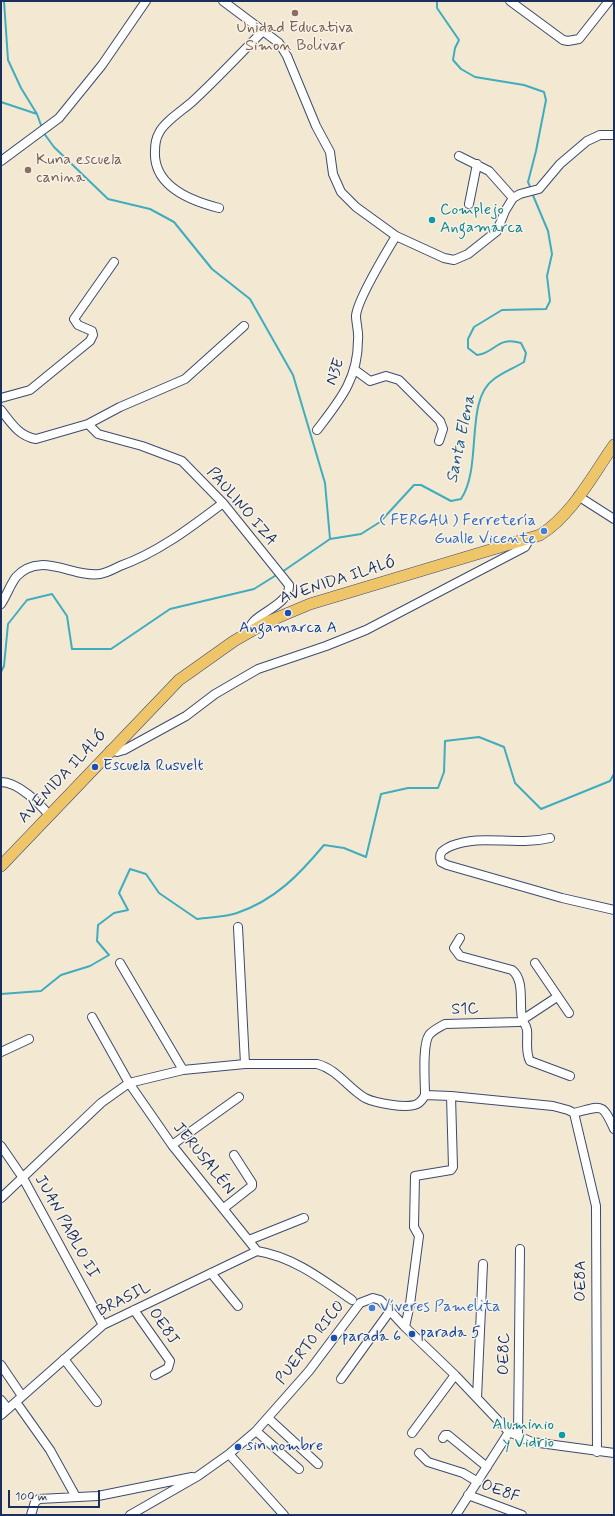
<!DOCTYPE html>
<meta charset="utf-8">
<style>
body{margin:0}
#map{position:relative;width:615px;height:1516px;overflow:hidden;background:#f3e9d3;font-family:Mynerve,sans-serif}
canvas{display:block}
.frame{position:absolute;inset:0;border:2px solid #1b2f5e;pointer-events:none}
.scale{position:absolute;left:8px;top:1490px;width:92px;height:18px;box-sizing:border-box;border:2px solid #1b2f5e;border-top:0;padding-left:5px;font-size:12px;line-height:14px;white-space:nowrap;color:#1b2f5e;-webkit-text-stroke:3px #f7f3e8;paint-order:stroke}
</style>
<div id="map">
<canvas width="615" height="1516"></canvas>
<div class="frame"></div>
<div class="scale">100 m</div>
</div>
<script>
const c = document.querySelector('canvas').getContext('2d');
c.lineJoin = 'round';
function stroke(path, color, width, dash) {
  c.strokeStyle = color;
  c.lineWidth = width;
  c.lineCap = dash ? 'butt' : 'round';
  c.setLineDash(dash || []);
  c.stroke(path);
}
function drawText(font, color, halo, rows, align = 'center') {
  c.font = font + ' Mynerve,sans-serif';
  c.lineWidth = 3;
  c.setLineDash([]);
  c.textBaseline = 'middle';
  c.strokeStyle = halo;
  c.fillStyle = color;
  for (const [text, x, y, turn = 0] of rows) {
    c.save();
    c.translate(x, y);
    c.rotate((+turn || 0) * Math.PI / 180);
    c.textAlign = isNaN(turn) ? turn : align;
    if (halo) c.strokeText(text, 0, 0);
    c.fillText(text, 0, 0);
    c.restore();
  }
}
stroke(new Path2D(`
 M 4,1 L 8,60 L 21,88 L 37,114
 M 437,1 L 437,8 L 459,40 L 455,48 L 453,60 L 461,69 L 475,77 L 524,85 L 544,92 L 546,100 L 536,151 L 528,182 L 531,189
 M 1,102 L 37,114 L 42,128
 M 43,132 L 54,147 L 108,199 L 150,209 L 174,222 L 212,269 L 250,299 L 293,375 L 325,483 L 330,539
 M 282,572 L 330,539 L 361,534 L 380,522 L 414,485 L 421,485 L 451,501 L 461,499 C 483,466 464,400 494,379 C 503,372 514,368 524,362 L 526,353 L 521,343 C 496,336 496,353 477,355 L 468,348 L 468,339 L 474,327 L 502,310 L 546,309 L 550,301 L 547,276 L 552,254 L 548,231 L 532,193
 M 1,672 L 4,666 L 8,624 L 27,600 L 52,594 L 67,616 L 72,649 L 111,649 L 170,609 L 254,589 L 278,574
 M 1,994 L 41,991 L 61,975 L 90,966 L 109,955 L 97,941 L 98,925 L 114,913 L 128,910 L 119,893 L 130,869 L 146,874 L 159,893 L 197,919 C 210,917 226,917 237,913 C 275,900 299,875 324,845 L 344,848 L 366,857 L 381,794 L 408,788 L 438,788 L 444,772 L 445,741 L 479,737 L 504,747 L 515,783 L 541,809 L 610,781 L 614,774`), '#40acbf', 2);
const minor = new Path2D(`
 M 223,1 L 279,43 L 287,56 L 316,126 L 330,152 L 333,174 L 341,192 L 356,207 L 396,236 L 444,258 L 454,260 L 468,254 L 497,231 L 505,211 L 513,198 L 520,194 L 539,189 L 560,164 L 587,141 L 600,135 L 614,135
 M 510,1 L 563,40 L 568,41 L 579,39 L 609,1
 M 459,156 L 489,171 L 513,198
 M 1,161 L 59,118 L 102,65 L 146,1
 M 469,204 L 477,164
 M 219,208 C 191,201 153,186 155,151 C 155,145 156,138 159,133 C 164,122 183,110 192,102 C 217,79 240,54 263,31
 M 355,370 L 370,381 L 386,376 L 399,380 L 440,421 L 443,429 L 439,441
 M 1,398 L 30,390 L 90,341 L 93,335 L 92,331 L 78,325 L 74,319 L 114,262
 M 1,410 C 11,423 19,436 36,439 L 88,424 L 98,434 L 142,446 L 182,461 L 223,503 L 289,585 C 290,602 264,611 254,621 C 251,624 249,629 247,632
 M 88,424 L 120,407 L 185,379 L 244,326
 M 317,430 C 340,400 358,379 358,340 C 359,332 356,323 356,316 C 357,300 387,251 396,236
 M 578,496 L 614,519
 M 1,604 C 7,595 10,585 16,577 C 40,550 73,578 100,574 C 107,573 114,569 120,566 C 159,552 191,527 223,503
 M 110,750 L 117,752 L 124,750 L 186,716 L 215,694 L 258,669 L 326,646 L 366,630 L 525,547 L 529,540
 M 1,782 C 18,782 39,803 49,815
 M 550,838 C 542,840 533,841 525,841 C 499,842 476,836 451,846 C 443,850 438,852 441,862 L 447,865 L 562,898 L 614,910
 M 238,927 L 245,1064
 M 460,938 L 454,948 L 460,956 L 512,970 C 525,980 519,1004 522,1018 C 523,1023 526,1024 527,1030 C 528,1040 525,1052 530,1061 L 570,1076
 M 120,963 L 183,1070
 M 535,963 L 569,1013
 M 92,1017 L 129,1083 L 172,1145 L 257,1251
 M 1,1052 L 29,1039
 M 451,1096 L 553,1106 L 568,1110 L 574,1113
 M 574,1113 L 596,1206 L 597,1452
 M 574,1113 C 602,1106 602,1102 614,1129
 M 172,1145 L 239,1097
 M 1,1146 L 23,1178 L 103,1325
 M 1,1198 L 101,1103 L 129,1083 L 183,1070 L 245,1064 L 317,1064 C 337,1069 348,1088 365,1098 C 375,1103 407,1109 417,1104 C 421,1102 423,1099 425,1095 C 425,1081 422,1045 429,1035 C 433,1030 440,1027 445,1024 L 519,1022 L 557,997
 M 224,1208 L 252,1186 L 252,1183 L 234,1155
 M 249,1240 L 304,1218
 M 257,1251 C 294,1257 323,1280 352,1300
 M 211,1273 L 238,1306
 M 134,1310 L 170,1361 L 168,1368 L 155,1375
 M 405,1327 L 410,1304 L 419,1236 L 414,1227 L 415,1176 L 451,1170 L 453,1167 L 451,1096 L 425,1095
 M 64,1359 L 97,1402
 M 1,1365 L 22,1396
 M 341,1379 L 390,1311
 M 477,1398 L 483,1264
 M 1,1400 L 8,1409
 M 16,1402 L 50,1450 L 76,1497
 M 1,1415 L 103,1325 L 257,1251
 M 268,1418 L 318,1464
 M 256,1431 L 299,1469
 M 412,1433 L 455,1375
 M 518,1435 L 520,1249
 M 443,1438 L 445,1435 L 448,1435 L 487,1467
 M 419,1453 L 428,1462 L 463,1473 L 478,1482
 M 229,1454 L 284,1515
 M 468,1495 L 522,1515
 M 31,1515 L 35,1502 L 39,1499 L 98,1496 L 192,1477
 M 130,1515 L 198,1476 L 229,1454 L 256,1431 L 309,1371 L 360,1303 L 373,1298 L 380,1300 L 405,1327 L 455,1375 L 509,1432 L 532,1442 L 614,1453
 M 456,1515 L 509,1432`);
const major = new Path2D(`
 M 1,866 L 179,680 L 234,641 L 267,622 L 310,604 L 540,535 C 572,515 592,476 614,445`);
stroke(minor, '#3b4b70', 10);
stroke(major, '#3b4b70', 12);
stroke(minor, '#fff', 8);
stroke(major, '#eec569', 11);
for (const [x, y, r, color] of [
 [295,13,4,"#8d6e63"],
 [28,170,4,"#8d6e63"],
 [432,220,4,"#0f9aa8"],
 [544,531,4,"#3f7fe0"],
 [288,613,4,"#1a4fb4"],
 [95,767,4,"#1a4fb4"],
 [372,1308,4,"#3f7fe0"],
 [412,1334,4,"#1a4fb4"],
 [334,1338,4,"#1a4fb4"],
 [562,1435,4,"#0f9aa8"],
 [238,1447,4,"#1a4fb4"]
]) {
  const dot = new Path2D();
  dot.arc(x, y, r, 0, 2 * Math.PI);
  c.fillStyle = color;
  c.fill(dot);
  stroke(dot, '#f7f3e8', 1.5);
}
drawText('16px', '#785e54', '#f7f3e8', [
 ["Unidad Educativa",295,29],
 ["Simon Bolivar",295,47],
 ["Kuna escuela",36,161,"left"],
 ["canina",36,179,"left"]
]);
drawText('16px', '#0d838f', '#f7f3e8', [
 ["Complejo",440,211],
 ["Angamarca",440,229],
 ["Aluminio",554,1426,"right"],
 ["y Vidrio",554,1444,"right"]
], 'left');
drawText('16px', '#1b2f5e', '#f7f3e8', [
 ["N3E",336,372,-70],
 ["PAULINO IZA",241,507,49],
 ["AVENIDA ILALÓ",338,581,-18],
 ["AVENIDA ILALÓ",63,777,-47],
 ["S1C",465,1010,-2],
 ["JERUSALÉN",203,1159,51],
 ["JUAN PABLO II",66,1227,61],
 ["OE8A",582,1281,-90],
 ["BRASIL",124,1300,-27],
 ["OE8J",163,1327,55],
 ["PUERTO RICO",311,1343,-52],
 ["OE8C",505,1354,-89],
 ["OE8F",500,1492,20]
]);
drawText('16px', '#366cbe', '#f7f3e8', [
 ["( FERGAU ) Ferretería",536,522],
 ["Gualle Vicente",536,540],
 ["Víveres Pamelita",380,1308,"left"]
], 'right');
drawText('16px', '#164399', '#f7f3e8', [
 ["Angamarca A",288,629,"center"],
 ["Escuela Rusvelt",103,767],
 ["parada 5",420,1334],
 ["parada 6",342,1338],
 ["sin nombre",246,1447]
], 'left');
drawText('italic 17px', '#285b80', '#f7f3e8', [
 ["Santa Elena",462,439,-78]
]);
</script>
